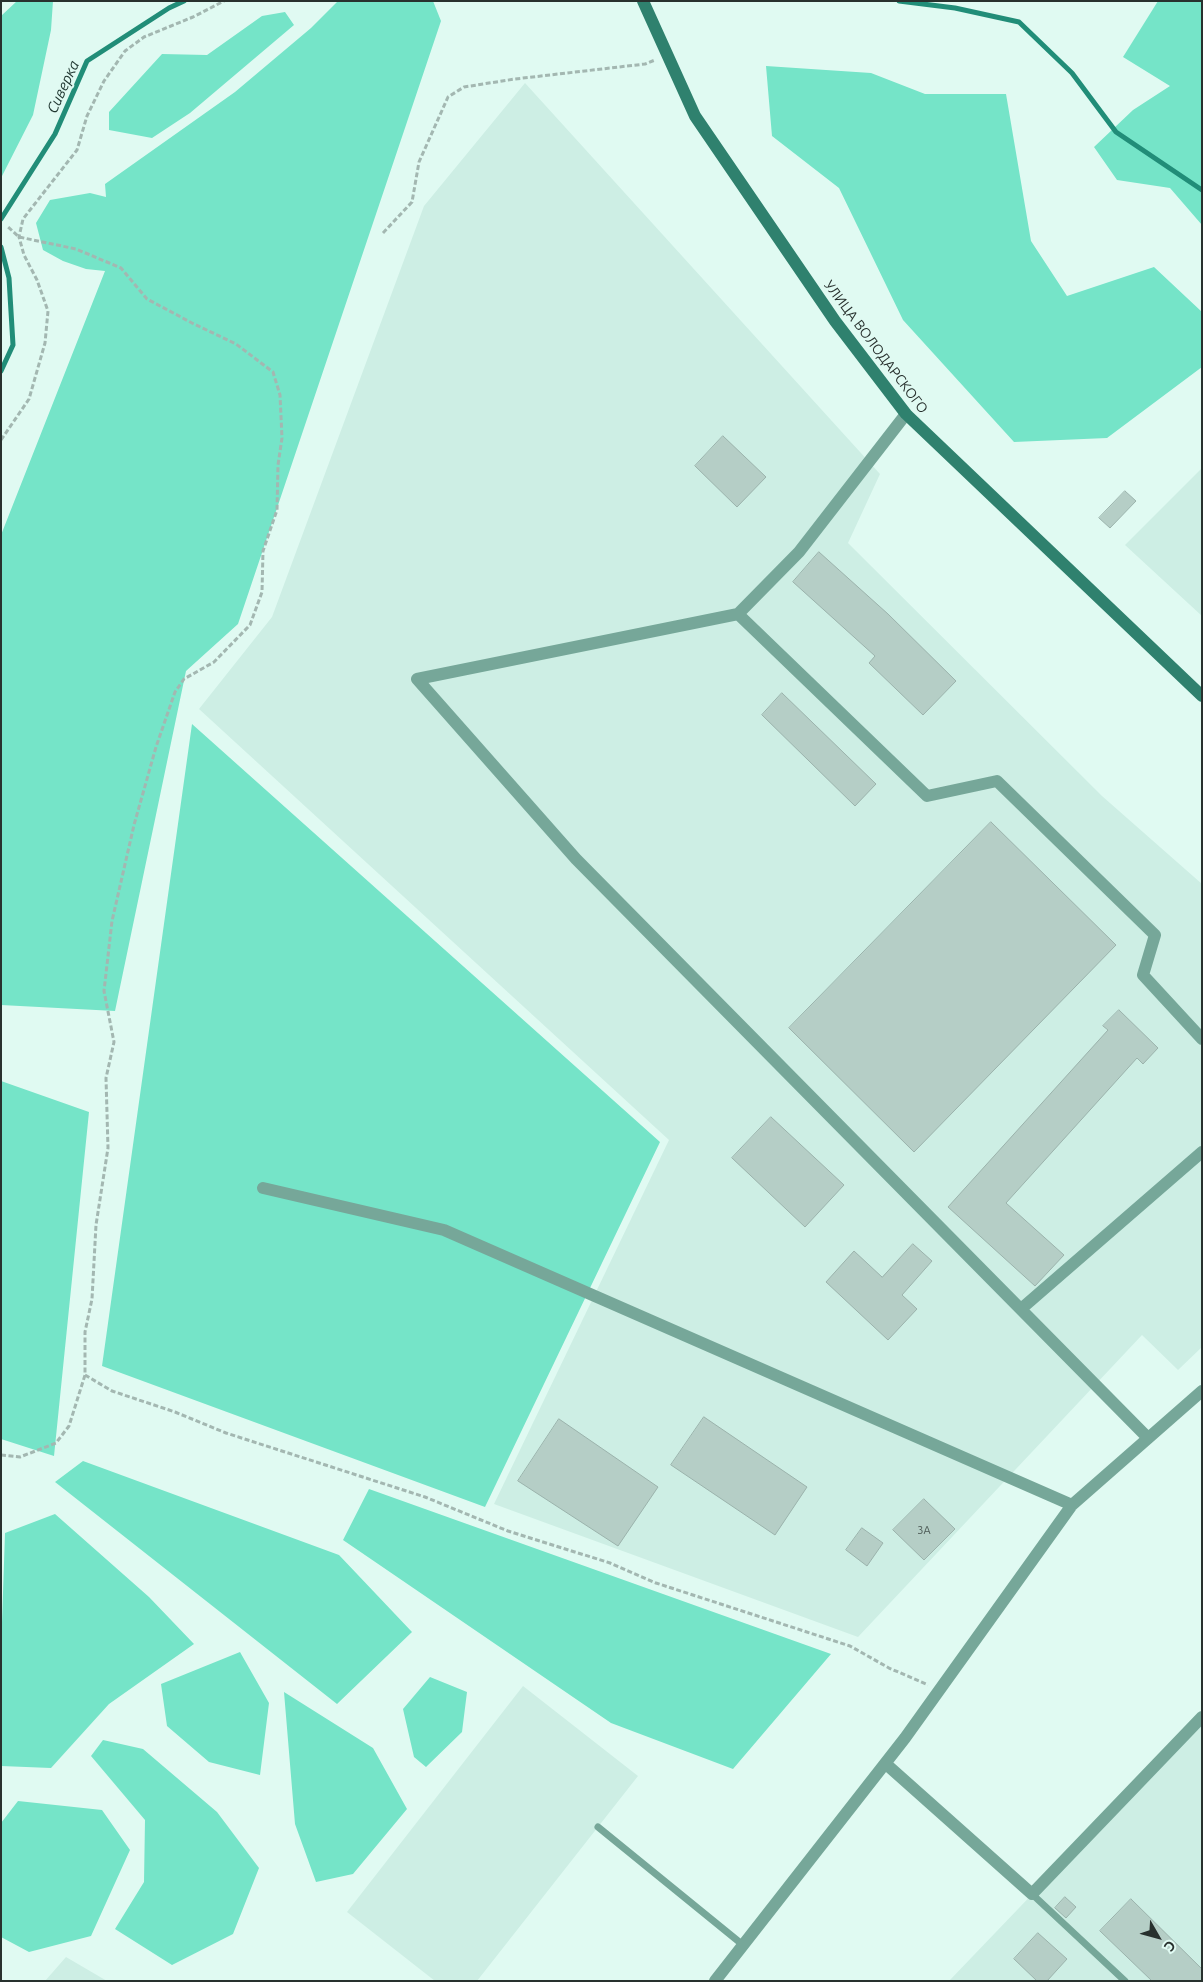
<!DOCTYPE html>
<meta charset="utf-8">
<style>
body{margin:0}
#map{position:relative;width:1203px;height:1982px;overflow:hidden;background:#e0faf2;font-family:Ubuntu,sans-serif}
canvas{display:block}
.frame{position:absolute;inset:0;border:2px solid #28312e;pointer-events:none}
.north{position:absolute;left:1133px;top:1912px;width:50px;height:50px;-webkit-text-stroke:4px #e0faf2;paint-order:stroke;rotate:128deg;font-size:14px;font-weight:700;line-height:20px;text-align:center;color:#28312e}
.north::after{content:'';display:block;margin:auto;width:18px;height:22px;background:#28312e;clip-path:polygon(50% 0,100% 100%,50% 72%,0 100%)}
</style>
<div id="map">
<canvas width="1203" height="1982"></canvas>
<div class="frame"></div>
<div class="north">С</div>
</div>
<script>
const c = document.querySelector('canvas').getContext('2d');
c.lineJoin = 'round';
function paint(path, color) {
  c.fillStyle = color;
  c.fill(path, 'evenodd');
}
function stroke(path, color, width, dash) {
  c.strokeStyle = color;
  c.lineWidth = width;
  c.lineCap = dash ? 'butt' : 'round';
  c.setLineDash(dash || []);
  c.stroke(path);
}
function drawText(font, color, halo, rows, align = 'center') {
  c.font = font + ' Ubuntu,sans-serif';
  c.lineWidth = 4;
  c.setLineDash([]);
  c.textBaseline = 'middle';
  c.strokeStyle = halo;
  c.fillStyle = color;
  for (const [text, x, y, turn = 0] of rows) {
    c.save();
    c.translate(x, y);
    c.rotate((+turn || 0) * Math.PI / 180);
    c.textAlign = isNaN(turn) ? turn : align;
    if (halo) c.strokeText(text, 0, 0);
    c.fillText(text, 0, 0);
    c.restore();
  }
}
paint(new Path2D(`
 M 525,83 L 880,474 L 848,543 L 1102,796 L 1202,884 L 1202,1347 L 1178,1370 L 1142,1335 L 858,1637 L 494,1504 L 669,1140 L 199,709 L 272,617 L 424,206 Z
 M 1202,468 L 1202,616 L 1125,545 Z
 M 523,1686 L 638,1776 L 477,1981 L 435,1981 L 347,1912 Z
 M 1202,1717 L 1202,1981 L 949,1981 Z
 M 66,1957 L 107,1981 L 45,1981 Z`), '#cdeee4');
paint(new Path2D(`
 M 17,1 L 53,1 L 51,30 L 33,115 L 1,178 L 1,16 Z
 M 338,1 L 433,1 L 441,21 L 238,624 L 186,671 L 115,1011 L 1,1005 L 1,535 L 105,271 L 86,269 L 63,261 L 43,250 L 36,223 L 50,200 L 90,193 L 106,197 L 105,184 L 235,92 L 311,28 Z
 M 1158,1 L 1202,1 L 1202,225 L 1170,188 L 1117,180 L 1094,147 L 1133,110 L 1170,86 L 1123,57 Z
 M 285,12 L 294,25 L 190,113 L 152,138 L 109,130 L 109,112 L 162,54 L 207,55 L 262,16 Z
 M 766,66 L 871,73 L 925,94 L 1006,94 L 1031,241 L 1067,296 L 1154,267 L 1202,312 L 1202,367 L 1107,438 L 1014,442 L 903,320 L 839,188 L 772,136 Z
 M 192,724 L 660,1142 L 485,1507 L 102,1366 Z
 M 1,1081 L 89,1112 L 54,1456 L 1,1439 Z
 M 83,1461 L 339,1555 L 412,1632 L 337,1704 L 55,1482 Z
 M 369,1489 L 831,1654 L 733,1769 L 611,1723 L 343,1540 Z
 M 55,1514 L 149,1597 L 194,1644 L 109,1704 L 51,1768 L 1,1766 L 1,1652 L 5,1533 Z
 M 240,1652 L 269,1703 L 260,1775 L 209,1762 L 167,1726 L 161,1684 Z
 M 430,1677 L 467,1692 L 462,1732 L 426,1767 L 414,1757 L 403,1709 Z
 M 284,1692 L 373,1748 L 407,1809 L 353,1874 L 316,1882 L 295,1824 Z
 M 103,1740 L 143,1749 L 217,1812 L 259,1868 L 233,1934 L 172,1965 L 115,1929 L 144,1882 L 145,1820 L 91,1756 Z
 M 18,1801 L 102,1810 L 130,1850 L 91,1936 L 29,1952 L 1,1937 L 1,1823 Z`), '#75e4c8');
stroke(new Path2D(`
 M 899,1 L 955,8 L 1019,22 L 1072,73 L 1116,132 L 1202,190
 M 1,219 L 55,134 L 87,61 L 169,8 L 184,1
 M 1,247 L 9,278 L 13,345 L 1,371`), '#218d78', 5);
const building = new Path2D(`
 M 723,436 L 766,477 L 737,507 L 695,466 Z
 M 1125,491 L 1136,501 L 1110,528 L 1099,518 Z
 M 819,552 L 888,614 L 956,681 L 923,715 L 869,663 L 875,656 L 793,582 Z
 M 782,693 L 876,784 L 855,806 L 762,715 Z
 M 991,822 L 1116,945 L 914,1152 L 789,1028 Z
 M 1119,1010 L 1158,1048 L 1143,1064 L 1137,1058 L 1006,1203 L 1064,1255 L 1035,1286 L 948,1207 L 1108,1030 L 1103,1026 Z
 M 771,1117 L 844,1185 L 805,1227 L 732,1158 Z
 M 913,1244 L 932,1261 L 902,1295 L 917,1309 L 888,1340 L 826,1282 L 854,1251 L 882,1277 Z
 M 704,1417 L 807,1487 L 775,1535 L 671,1465 Z
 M 559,1419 L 658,1487 L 618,1546 L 518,1481 Z
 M 924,1499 L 955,1529 L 924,1560 L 893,1530 Z
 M 862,1528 L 883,1543 L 867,1566 L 846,1550 Z
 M 1065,1897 L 1076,1907 L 1066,1918 L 1055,1908 Z
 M 1131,1899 L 1202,1969 L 1202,1981 L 1152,1981 L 1100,1931 Z
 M 1038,1933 L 1067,1959 L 1047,1981 L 1037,1981 L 1014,1959 Z`);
paint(building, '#b5cec6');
stroke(building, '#9bb3ac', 1);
stroke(new Path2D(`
 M 383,233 L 412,202 L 419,162 L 448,97 L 464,87 L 515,79 L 645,64 L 655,60
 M 1,440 L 29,399 L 45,343 L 48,311 L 37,280 L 24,255 L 19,237 L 23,219 L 77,150 L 87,116 L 104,81 L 125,51 L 144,37 L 193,17 L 224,1
 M 85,1375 L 112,1391 L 175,1412 L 226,1433 L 425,1497 L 508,1531 L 610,1563 L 656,1583 L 850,1646 L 889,1668 L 928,1685
 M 1,1455 L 20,1457 L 56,1443 L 69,1426 L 85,1375 L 85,1332 L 92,1299 L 96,1225 L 108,1148 L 106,1078 L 114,1042 L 104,991 L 112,921 L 134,825 L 156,747 L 175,692 L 184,679 L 214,662 L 250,625 L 262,592 L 263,551 L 277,510 L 278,465 L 282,438 L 280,395 L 273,372 L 236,344 L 192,323 L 147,299 L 121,268 L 76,249 L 19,237 L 7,226`), '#a3b7b1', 3, [5, 2.5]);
stroke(new Path2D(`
 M 598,1827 L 743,1945
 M 1032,1894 L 1125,1981`), '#76a799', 7);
stroke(new Path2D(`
 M 906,414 L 799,552 L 738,614 L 417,679 L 576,859 L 1148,1438
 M 738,614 L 927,796 L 997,781 L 1155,935 L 1143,975 L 1202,1039
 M 263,1188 L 444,1230 L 1072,1505
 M 1021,1309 L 1202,1152
 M 886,1764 L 1032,1894 L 1202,1717
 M 715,1981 L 905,1738 L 1072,1505 L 1202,1391`), '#76a799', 12);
stroke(new Path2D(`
 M 643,1 L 695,116 L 835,321 L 906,414 L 1202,696`), '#2f816e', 12);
drawText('11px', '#4b5854', null, [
 ["3А",924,1530]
]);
drawText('14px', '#28312e', '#e0faf2', [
 ["УЛИЦА ВОЛОДАРСКОГО",876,347,53]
]);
drawText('italic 15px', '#1f3630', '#e0faf2', [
 ["Сиверка",63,87,-65]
]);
</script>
